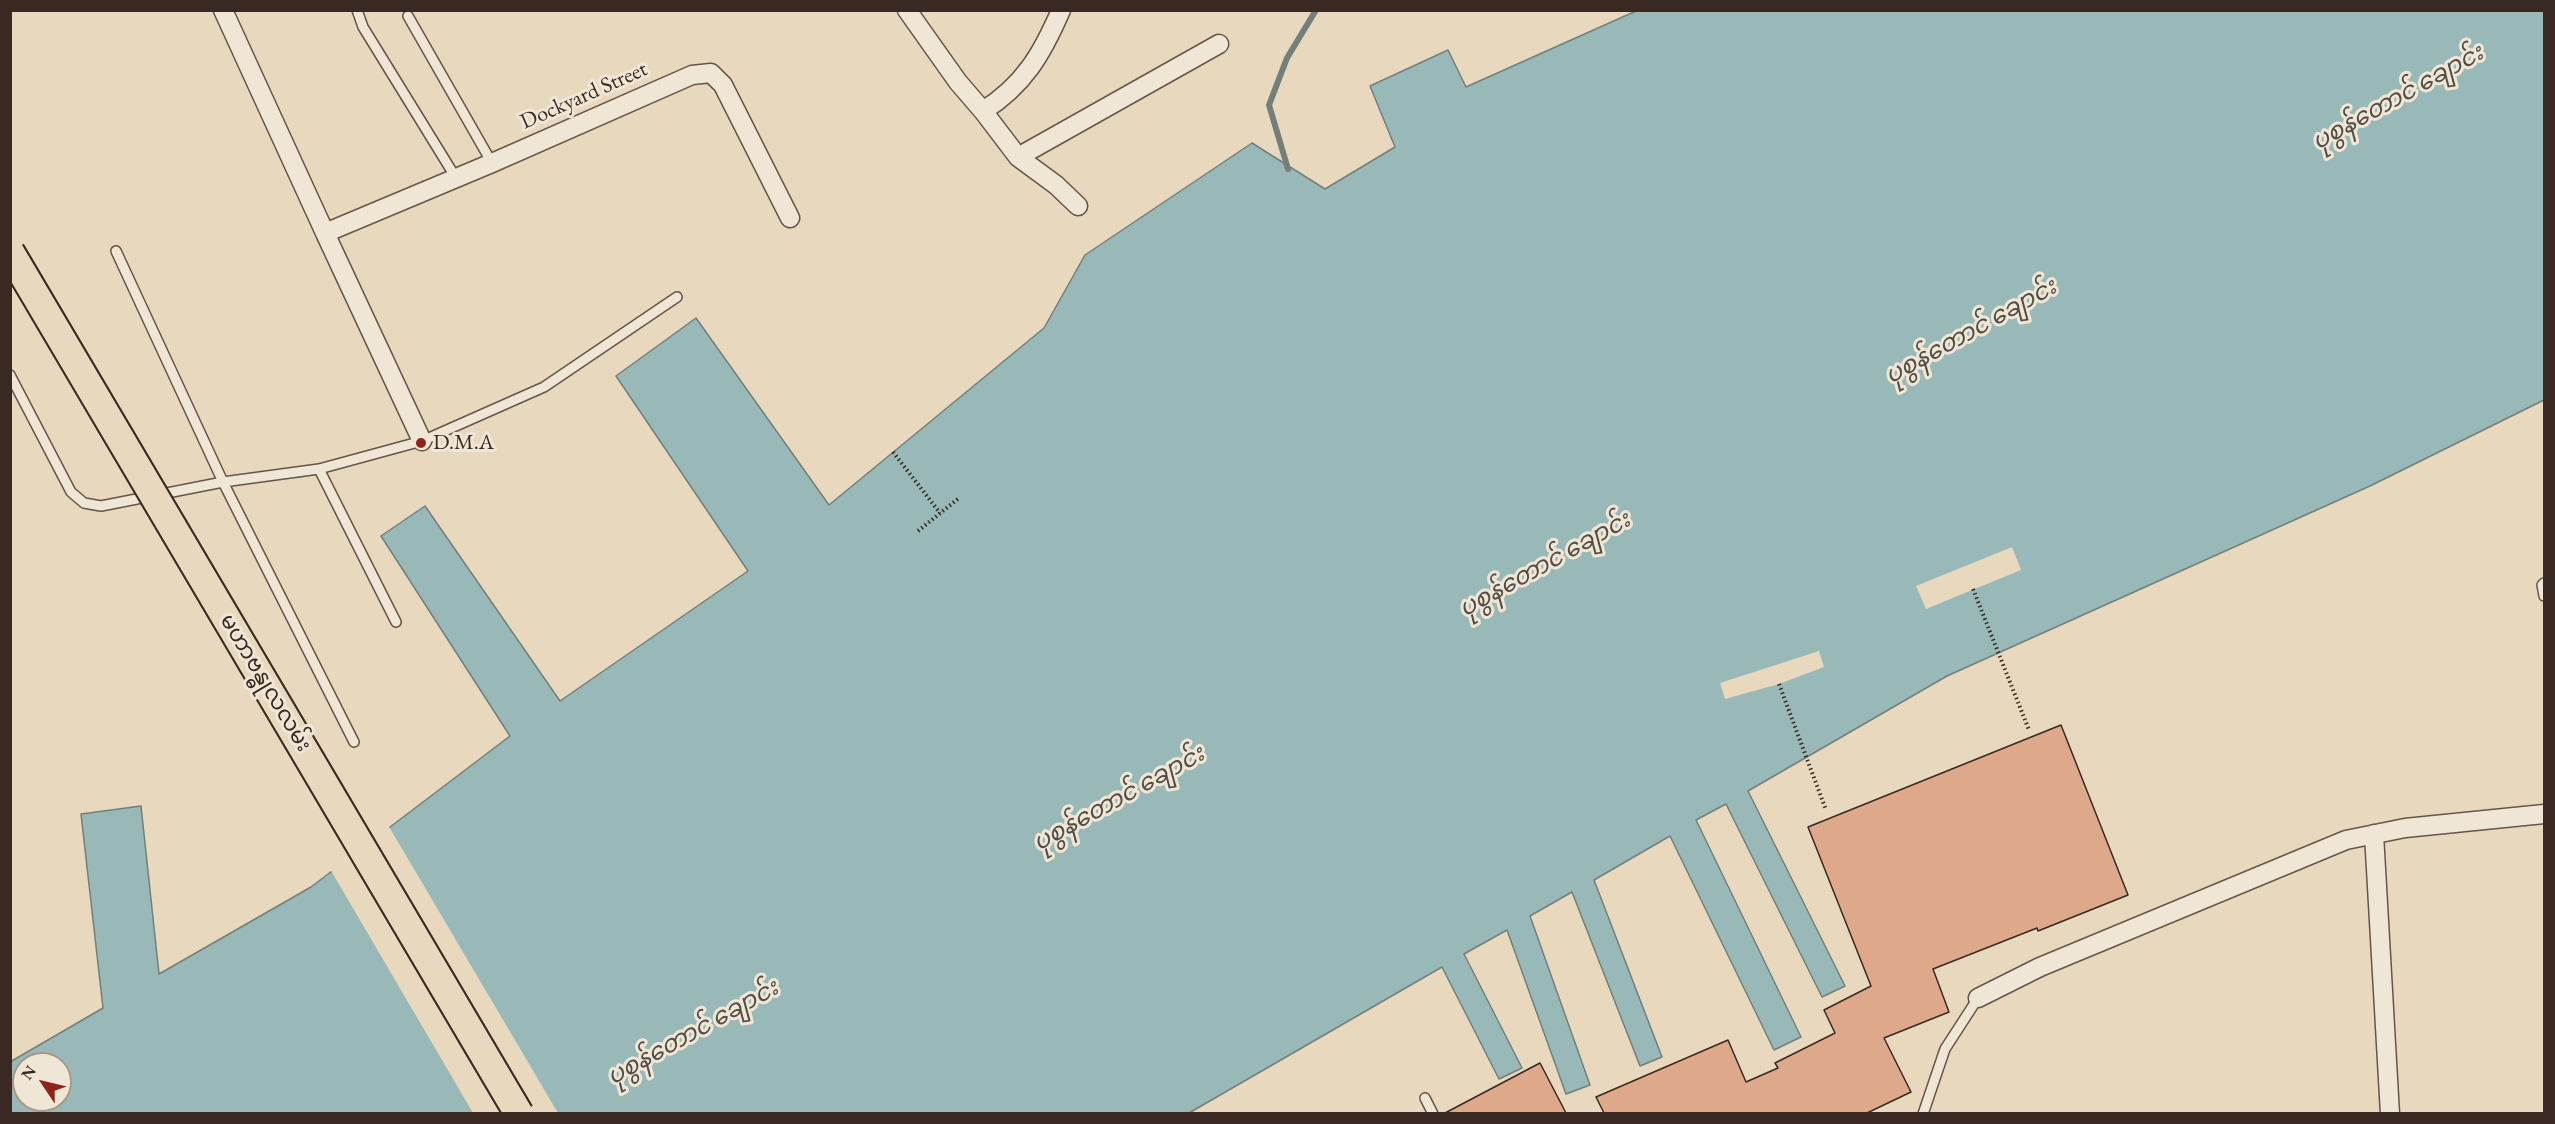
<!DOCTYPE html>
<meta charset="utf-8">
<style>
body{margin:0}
#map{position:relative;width:2555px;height:1124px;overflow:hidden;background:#e8d8be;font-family:"EB Garamond",serif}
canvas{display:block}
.frame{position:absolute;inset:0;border:12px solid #392922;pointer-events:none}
.north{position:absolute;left:12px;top:1052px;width:60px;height:60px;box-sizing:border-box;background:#f0e6d5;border:2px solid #a79a8d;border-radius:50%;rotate:305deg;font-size:16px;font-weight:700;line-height:24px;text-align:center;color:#392922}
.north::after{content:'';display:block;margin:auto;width:21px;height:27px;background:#8f2418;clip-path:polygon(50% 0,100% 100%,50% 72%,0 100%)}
</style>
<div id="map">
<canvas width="2555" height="1124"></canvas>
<div class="frame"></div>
<div class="north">N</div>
</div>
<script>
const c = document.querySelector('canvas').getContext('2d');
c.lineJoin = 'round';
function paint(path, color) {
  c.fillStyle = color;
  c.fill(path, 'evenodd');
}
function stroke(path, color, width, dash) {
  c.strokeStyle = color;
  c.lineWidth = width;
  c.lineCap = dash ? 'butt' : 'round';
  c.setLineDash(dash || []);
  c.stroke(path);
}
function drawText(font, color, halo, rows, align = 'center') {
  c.font = font + ' "EB Garamond","Noto Sans Myanmar",serif';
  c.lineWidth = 6;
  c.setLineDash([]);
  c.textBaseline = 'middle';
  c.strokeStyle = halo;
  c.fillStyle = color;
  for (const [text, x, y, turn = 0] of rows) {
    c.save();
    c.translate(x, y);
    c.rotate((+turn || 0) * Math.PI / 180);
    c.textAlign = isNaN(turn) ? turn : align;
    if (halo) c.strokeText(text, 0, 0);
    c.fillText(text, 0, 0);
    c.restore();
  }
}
const water = new Path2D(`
 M 1636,11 L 2544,11 L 2544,400 L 2370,486 L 1947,676 L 1748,791 L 1845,986 L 1822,997 L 1726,804 L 1696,820 L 1801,1037 L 1774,1050 L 1670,836 L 1594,880 L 1662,1057 L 1640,1066 L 1572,892 L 1530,916 L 1590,1085 L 1566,1094 L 1507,930 L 1464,954 L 1522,1068 L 1499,1079 L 1442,967 L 1189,1113 L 11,1114 L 10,1062 L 103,1008 L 81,814 L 141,806 L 159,974 L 311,887 L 510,736 L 381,536 L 425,506 L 560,701 L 748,571 L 616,376 L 696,318 L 829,505 L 1044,328 L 1085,255 L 1252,143 L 1325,189 L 1395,147 L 1370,86 L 1448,50 L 1466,87 ZM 24,1064 L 60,1064 L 60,1100 L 24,1100 Z`);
paint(water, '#98b9b7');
stroke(water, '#727f7b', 1.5);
paint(new Path2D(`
 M 2012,547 L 2021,570 L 1926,609 L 1916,586 Z
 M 1819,651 L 1824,667 L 1779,684 L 1725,699 L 1720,683 Z
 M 388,825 L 558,1113 L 473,1113 L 330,869 Z`), '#e8d8be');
stroke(new Path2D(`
 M 1288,169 L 1269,105 L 1287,58 L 1316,10`), '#727f7b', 6);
const building = new Path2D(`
 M 2061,725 L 2128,895 L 2038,931 L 2037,928 L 1933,969 L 1949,1012 L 1884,1038 L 1911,1092 L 1867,1113 L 1604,1113 L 1596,1097 L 1728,1040 L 1746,1082 L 1778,1068 L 1775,1063 L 1835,1033 L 1824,1010 L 1871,986 L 1808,827 Z
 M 1540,1063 L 1566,1113 L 1445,1113 Z`);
paint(building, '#dea88b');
stroke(building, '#392922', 1.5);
const lane = new Path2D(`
 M 357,10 L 363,27 L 456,178
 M 408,16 L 492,163
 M 116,251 L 223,482 L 354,742
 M 10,375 L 71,492 L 84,503 L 101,506 L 223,482 L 319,469 L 422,441 L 544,387 L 677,297
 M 319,469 L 396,622
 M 2544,583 L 2542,585 L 2544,596
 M 1425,1098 L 1433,1114
 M 1923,1114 L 1945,1049 L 1978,998`);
const street = new Path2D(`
 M 223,10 L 325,233 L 492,163 L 692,75 L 711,73 L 723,85 L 790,218
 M 907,10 L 958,82 L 983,111 C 1024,85 1042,54 1061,10
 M 983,111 L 1018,157 L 1056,185 L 1078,206
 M 1018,157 L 1219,44
 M 325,233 L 422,441
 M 2374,834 L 2390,1114
 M 1978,998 L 2040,967 L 2346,840 L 2405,828 L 2544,814`);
stroke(lane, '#655549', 12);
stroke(street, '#655549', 21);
stroke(new Path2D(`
 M 893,452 L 940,513
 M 918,531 L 959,498
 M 1973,589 L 2029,730
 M 1779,684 L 1826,810`), '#392922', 4, [1.5, 3]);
stroke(lane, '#f0e6d5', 9);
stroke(street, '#f0e6d5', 18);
const primaryBridge = new Path2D(`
 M 10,252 L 519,1114`);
stroke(primaryBridge, '#392922', 32, []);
stroke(primaryBridge, '#e8d8be', 28);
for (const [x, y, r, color] of [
 [421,443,6,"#8f2418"]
]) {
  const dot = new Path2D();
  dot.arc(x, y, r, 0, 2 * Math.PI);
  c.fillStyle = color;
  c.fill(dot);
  stroke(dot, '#f0e6d5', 2);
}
drawText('22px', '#392922', '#f0e6d5', [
 ["Dockyard Street",584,96,-24],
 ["မဟာဗန္ဓုလလမ်း",265,683,59]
]);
drawText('22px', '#392922', '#f0e6d5', [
 ["D.M.A",433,443]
], 'left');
drawText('italic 24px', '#514d47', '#f0e6d5', [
 ["ပုစွန်တောင် ချောင်း",2398,98,-29],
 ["ပုစွန်တောင် ချောင်း",1971,332,-29],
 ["ပုစွန်တောင် ချောင်း",1545,565,-29],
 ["ပုစွန်တောင် ချောင်း",1119,799,-29],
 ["ပုစွန်တောင် ချောင်း",693,1033,-29]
]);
</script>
